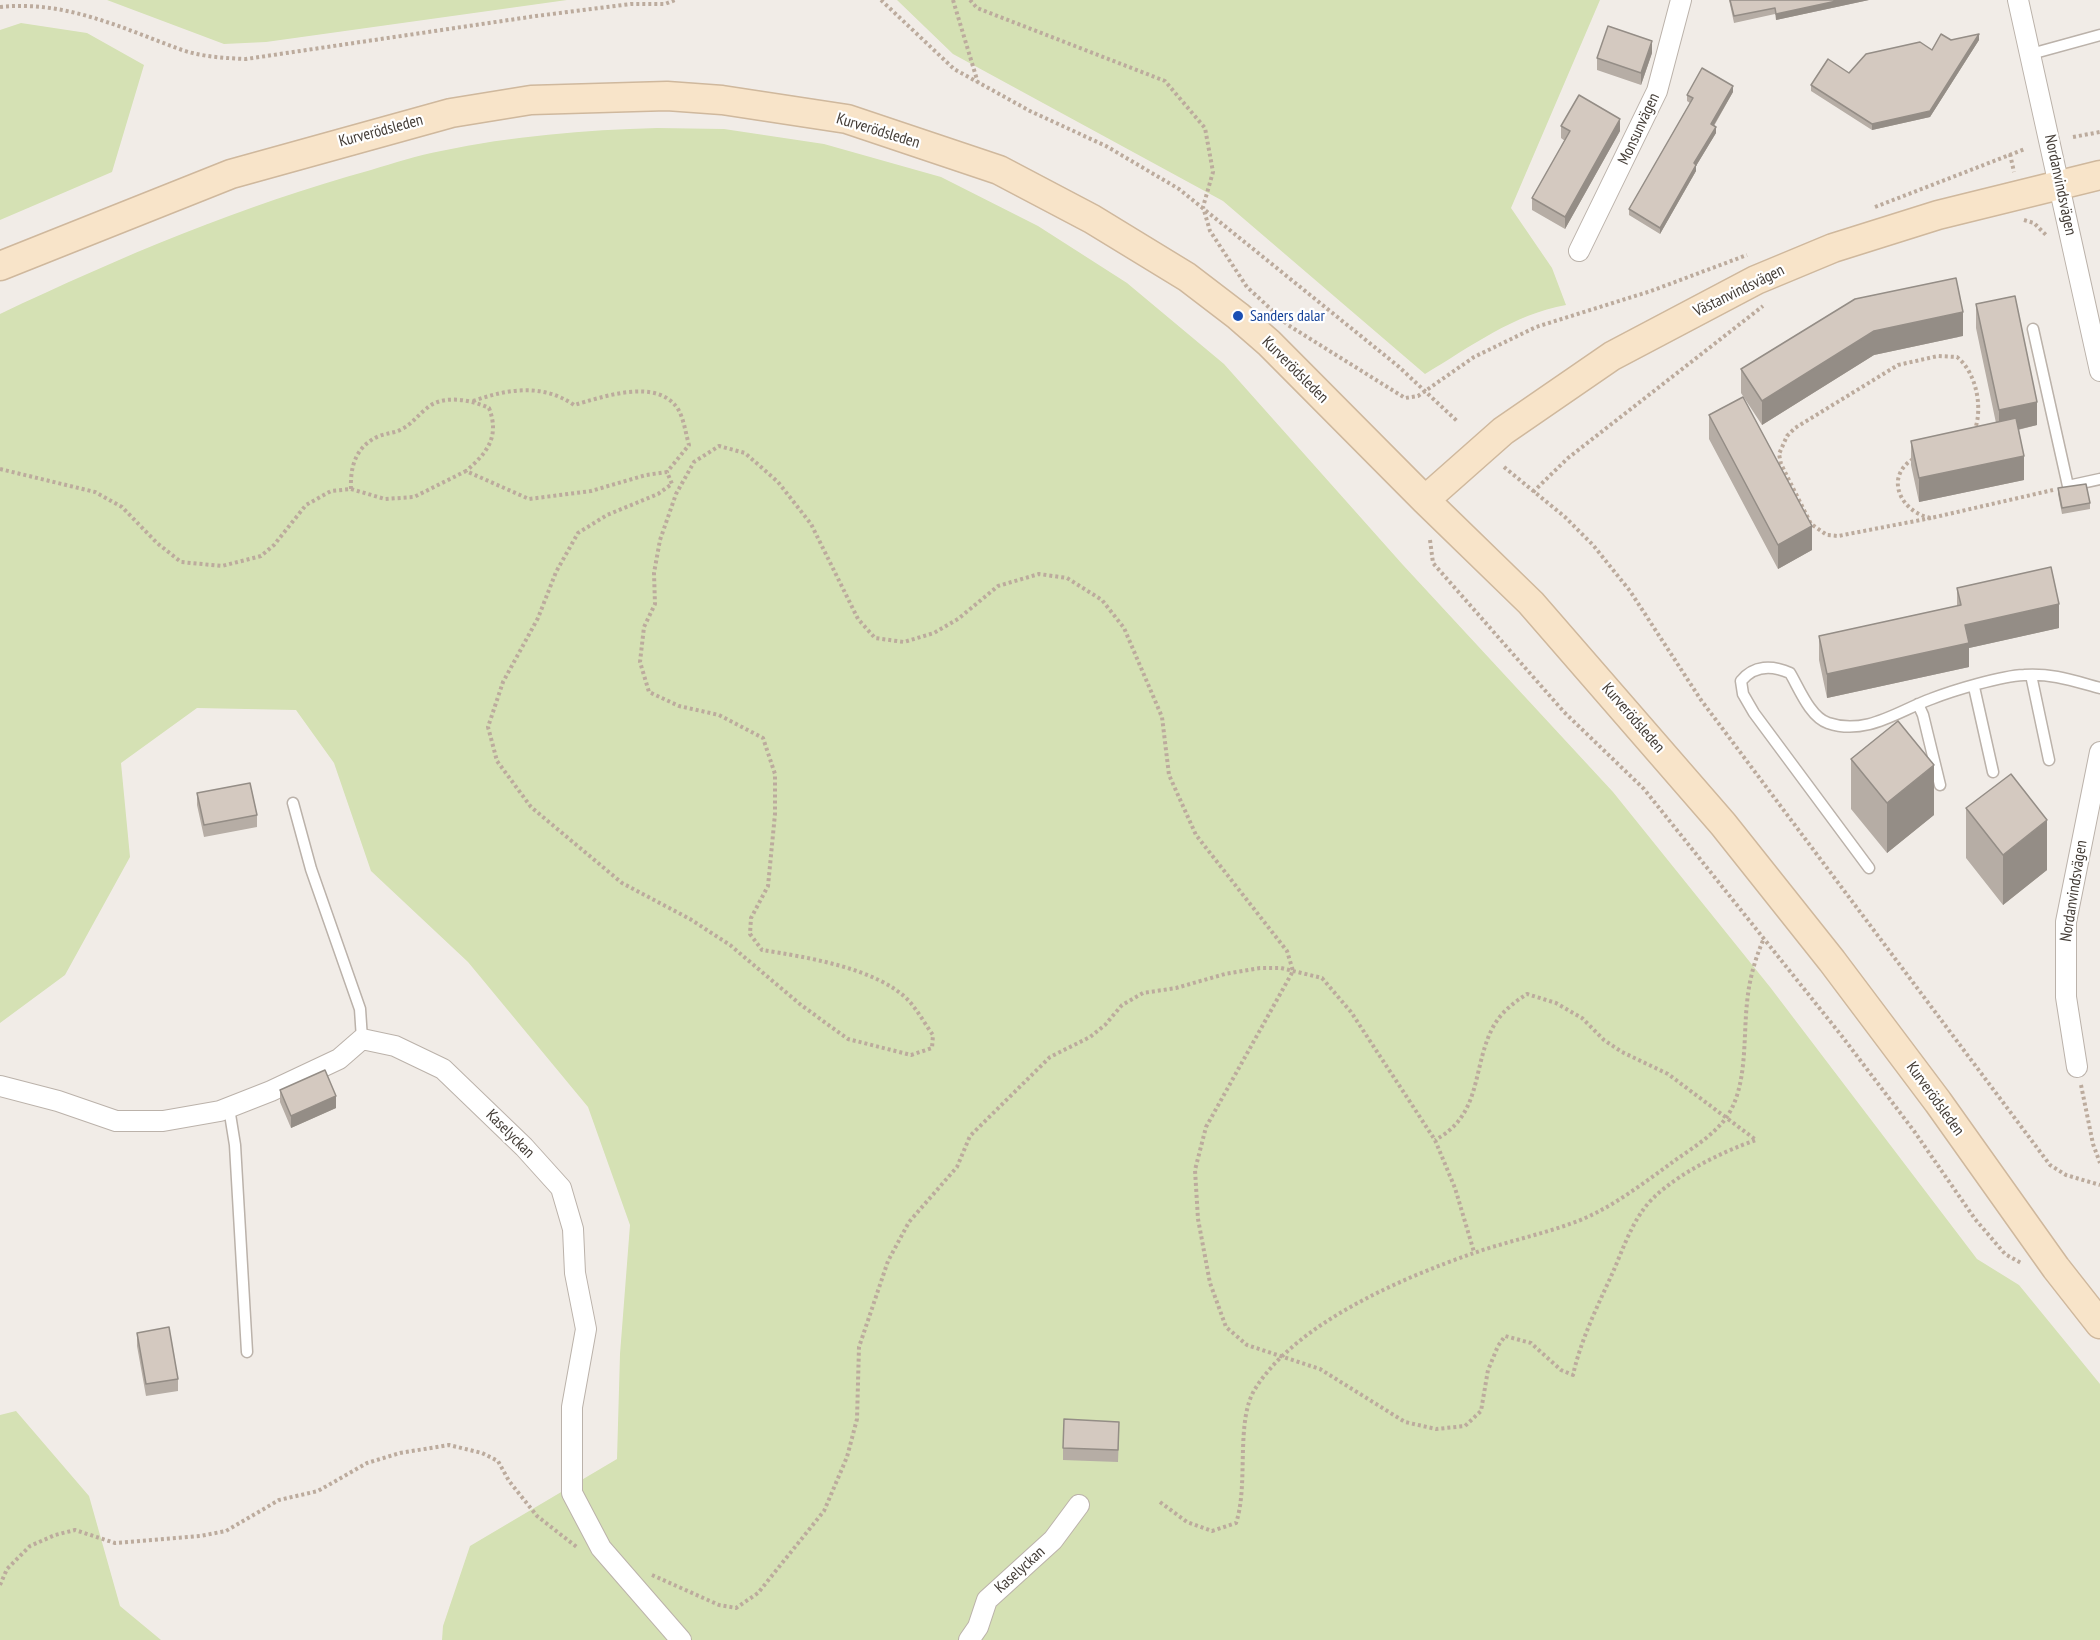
<!DOCTYPE html>
<meta charset="utf-8">
<style>
body{margin:0}
canvas{display:block;background:#f1ece7}
</style>
<canvas width="2100" height="1640"></canvas>
<script>
const c = document.querySelector('canvas').getContext('2d');
c.lineJoin = 'round';
function paint(path, color) {
  c.fillStyle = color;
  c.fill(path, 'evenodd');
}
function stroke(path, color, width, dash) {
  c.strokeStyle = color;
  c.lineWidth = width;
  c.lineCap = dash ? 'butt' : 'round';
  c.setLineDash(dash || []);
  c.stroke(path);
}
function drawText(font, color, halo, rows, align = 'center') {
  c.font = font + ' "PT Sans Narrow",sans-serif';
  c.lineWidth = 4.5;
  c.setLineDash([]);
  c.textBaseline = 'middle';
  c.strokeStyle = halo;
  c.fillStyle = color;
  for (const [text, x, y, turn = 0] of rows) {
    c.save();
    c.translate(x, y);
    c.rotate((+turn || 0) * Math.PI / 180);
    c.textAlign = isNaN(turn) ? turn : align;
    if (halo) c.strokeText(text, 0, 0);
    c.fillText(text, 0, 0);
    c.restore();
  }
}
paint(new Path2D(`
 M 107,0 L 567,0 L 266,42 L 224,44 Z
 M 897,0 L 1600,0 L 1511,208 L 1552,268 L 1566,305 C 1514,314 1470,347 1425,374 L 1223,201 L 953,54 Z
 M 21,23 L 87,33 L 144,65 L 112,172 L 0,220 L 0,30 Z
 M 657,128 L 724,129 L 824,144 L 941,177 L 1038,226 L 1127,283 L 1224,364 L 1403,565 L 1613,792 L 1770,987 L 1977,1259 L 2019,1285 L 2100,1384 L 2100,1640 L 442,1640 L 443,1626 L 470,1546 L 617,1459 L 620,1354 L 630,1225 L 588,1107 L 468,962 L 371,871 L 334,763 L 296,710 L 197,708 L 121,763 L 130,857 L 65,975 L 0,1023 L 0,314 C 120,257 243,205 371,170 C 394,163 418,155 441,151 C 512,136 584,130 657,128 Z
 M 16,1411 L 89,1496 L 120,1606 L 161,1640 L 0,1640 L 0,1415 Z`), '#d5e1b4');
const lane = new Path2D(`
 M 2031,54 L 2100,35
 M 2033,329 L 2068,486 L 2100,479
 M 2031,675 L 2049,760
 M 1974,687 L 1993,772
 M 1918,704 L 1923,715 L 1940,785
 M 293,803 L 311,869 L 360,1009 L 362,1039
 M 1869,868 L 1754,713 L 1743,694 L 1741,681 C 1754,665 1772,665 1790,673 C 1799,688 1810,717 1828,723 C 1866,736 1898,711 1931,699 C 1954,690 2001,676 2024,675 C 2052,673 2074,681 2100,688
 M 229,1108 L 235,1145 L 247,1352`);
const street = new Path2D(`
 M 2018,0 L 2100,371
 M 1579,251 L 1657,91 L 1681,0
 M 2077,1067 L 2066,997 L 2066,922 L 2100,752
 M 0,1086 L 58,1101 L 116,1121 L 163,1121 L 220,1111 L 271,1091 L 339,1059 L 362,1039 L 395,1046 L 443,1069 L 524,1147 L 561,1188 L 573,1229 L 575,1273 L 586,1329 L 572,1407 L 572,1493 L 601,1548 L 681,1640
 M 969,1640 L 978,1627 L 987,1600 L 1053,1540 L 1079,1505`);
const secondary = new Path2D(`
 M 0,266 L 231,174 L 451,113 L 531,100 L 667,96 L 722,100 L 847,119 L 999,170 L 1092,219 L 1187,277 L 1238,316 L 1269,343 L 1425,500 L 1531,603 L 1723,824 L 1832,961 L 1938,1102 L 2056,1268 L 2100,1324
 M 1425,500 L 1503,431 L 1612,356 L 1756,280 L 1833,248 L 1938,215 L 2100,175`);
stroke(lane, '#bbb2aa', 13);
stroke(street, '#bbb2aa', 22);
stroke(secondary, '#cfb89d', 31);
stroke(new Path2D(`
 M 881,0 L 954,69 L 1030,111 L 1106,146 L 1179,189 L 1398,366 L 1457,421
 M 953,0 L 978,83
 M 970,0 L 977,8 L 1165,81 L 1205,128 L 1213,172 L 1203,207 L 1210,231 L 1247,287 L 1288,325 L 1405,398 L 1418,396 L 1474,357 L 1536,327 L 1651,291 L 1747,255
 M 0,7 C 65,0 122,28 182,50 C 203,57 224,58 246,59 L 536,16 L 631,4 L 665,4 L 675,0
 M 2073,137 L 2100,132
 M 2010,154 L 2014,172
 M 1875,207 L 2025,149
 M 2024,220 L 2034,223 L 2046,235
 M 473,401 C 508,389 542,383 574,405 C 603,397 657,377 678,409 C 684,419 686,435 689,445 L 667,472
 M 1913,459 C 1883,478 1902,513 1931,518 L 2053,490
 M 1504,467 L 1565,517 L 1593,545 L 1630,591 L 1701,700 L 2050,1165 L 2066,1175 L 2100,1185
 M 0,469 L 95,492 L 122,507 L 157,543 L 181,562 L 222,566 L 261,556 L 274,545 L 306,505 L 331,491 L 351,489 L 385,499 L 414,497 L 466,471 L 529,499 L 591,491 L 646,475 L 667,472 L 672,484 L 658,494 L 607,515 L 578,533 L 556,572 L 538,618 L 503,682 L 488,727 L 497,761 L 531,807 L 622,883 L 690,919 L 730,945 L 801,1005 L 848,1039 L 911,1055 L 932,1048 L 933,1035 C 925,1024 918,1011 909,1001 C 878,968 805,957 762,950 L 750,934 L 751,918 L 768,886 L 775,814 L 775,774 L 763,738 L 719,715 L 679,706 L 649,692 L 640,662 L 644,627 L 655,604 L 654,573 L 660,540 L 676,494 L 694,462 L 719,446 L 745,453 L 778,482 L 811,524 L 858,619 L 875,638 L 904,642 L 934,633 L 958,619 L 998,586 L 1039,574 L 1067,578 L 1102,600 L 1124,628 L 1162,717 L 1169,775 L 1196,835 L 1287,951 L 1293,971 L 1206,1127 L 1195,1170 L 1198,1219 L 1210,1283 L 1226,1327 L 1247,1345 L 1320,1369 L 1405,1422 L 1436,1429 L 1465,1426 L 1481,1411 L 1488,1370 L 1498,1346 L 1505,1336 L 1531,1343 L 1561,1370 L 1573,1375 C 1581,1339 1598,1305 1613,1272 C 1622,1251 1630,1228 1643,1210 C 1665,1179 1721,1152 1756,1140 L 1668,1074 L 1622,1052 L 1604,1040 L 1582,1018 L 1556,1003 L 1527,994 C 1513,1003 1500,1013 1492,1029 C 1472,1069 1482,1115 1435,1140
 M 351,489 C 350,466 356,446 379,436 C 387,433 395,433 402,429 C 412,424 418,415 427,408 C 443,394 472,400 489,408 C 500,437 487,453 466,471
 M 1533,492 L 1568,458 L 1763,306
 M 1931,518 L 1838,536 L 1827,535 L 1811,524 L 1781,464 L 1779,454 L 1787,436 L 1795,428 L 1898,365 L 1938,356 L 1957,357 C 1976,372 1983,407 1975,429
 M 1430,540 L 1433,563 L 1564,712 L 1644,789 L 1841,1035 L 1914,1131 L 1975,1219 L 2005,1254 L 2021,1263
 M 2081,1085 L 2093,1144 L 2100,1163
 M 1160,1502 L 1187,1522 L 1212,1531 L 1236,1523 C 1249,1485 1235,1421 1255,1389 C 1296,1323 1402,1278 1474,1253 C 1508,1241 1544,1234 1578,1221 C 1611,1208 1641,1185 1670,1164 C 1689,1150 1712,1137 1726,1118 C 1748,1087 1743,1039 1747,1003 C 1749,980 1755,959 1764,938
 M 652,1575 L 719,1605 L 736,1608 L 758,1593 L 824,1511 L 847,1457 L 857,1419 L 859,1347 L 888,1261 L 909,1222 L 957,1167 L 970,1136 L 1050,1057 L 1090,1037 L 1105,1025 L 1122,1005 L 1143,993 L 1176,988 L 1225,974 L 1260,968 L 1281,968 L 1322,978 L 1351,1012 L 1435,1140 L 1455,1188 L 1474,1252
 M 0,1585 L 7,1569 L 30,1546 L 55,1535 L 75,1530 L 115,1543 L 200,1536 L 226,1531 L 279,1500 L 318,1491 L 367,1463 L 400,1453 L 449,1445 L 482,1453 L 498,1461 L 509,1481 L 537,1516 L 578,1548`), '#bcab9d', 4, [3, 3]);
stroke(lane, '#fff', 10);
stroke(street, '#fff', 20);
stroke(secondary, '#f8e4c9', 28);
paint(new Path2D(`
 M 1729,0 L 1869,0 L 1776,20 L 1775,14 L 1734,23 Z
 M 1951,40 L 1979,40 L 1930,117 L 1872,130 L 1811,91 L 1811,85 L 1849,73 L 1932,50 Z
 M 1652,53 L 1641,85 L 1597,70 L 1597,58 Z
 M 1733,92 L 1714,126 L 1716,133 L 1696,166 L 1696,171 L 1660,234 L 1629,215 L 1629,209 L 1690,103 L 1687,101 L 1687,95 Z
 M 1561,126 L 1620,131 L 1565,229 L 1532,210 L 1532,198 L 1565,141 L 1561,138 Z
 M 1976,304 L 2037,425 L 2018,430 L 2024,480 L 1919,502 L 1911,465 L 1911,441 L 1996,423 L 1976,328 Z
 M 1963,336 L 1874,355 L 1762,425 L 1741,393 L 1741,369 Z
 M 1709,415 L 1812,550 L 1778,569 L 1709,439 Z
 M 2058,488 L 2090,503 L 2090,509 L 2062,514 L 2058,494 Z
 M 1957,588 L 2059,628 L 1969,648 L 1969,667 L 1827,698 L 1819,660 L 1819,636 L 1957,606 Z
 M 1851,759 L 1934,815 L 1887,853 L 1851,809 Z
 M 197,793 L 257,815 L 257,827 L 204,837 L 197,805 Z
 M 1966,808 L 2047,870 L 2003,905 L 1966,858 Z
 M 280,1090 L 336,1108 L 291,1128 L 280,1102 Z
 M 137,1333 L 178,1379 L 178,1391 L 146,1396 L 137,1346 Z
 M 1119,1434 L 1118,1462 L 1063,1460 L 1063,1448 Z`), '#b6ada5');
paint(new Path2D(`
 M 1841,0 L 1869,0 L 1776,20 L 1776,14 Z
 M 1979,34 L 1979,40 L 1930,117 L 1872,130 L 1872,124 Z
 M 1652,41 L 1652,53 L 1641,85 L 1641,73 Z
 M 1733,86 L 1733,92 L 1711,130 L 1711,124 Z
 M 1620,119 L 1620,131 L 1565,229 L 1565,217 Z
 M 1716,127 L 1716,133 L 1696,166 L 1696,171 L 1660,234 L 1660,228 L 1694,163 Z
 M 1963,312 L 1963,336 L 1874,355 L 1762,425 L 1762,401 L 1874,331 Z
 M 2037,402 L 2037,425 L 1999,434 L 1999,410 Z
 M 2024,456 L 2024,480 L 1919,502 L 1919,478 Z
 M 1812,526 L 1812,550 L 1778,569 L 1778,545 Z
 M 2059,604 L 2059,628 L 1969,648 L 1969,667 L 1827,698 L 1827,674 L 1965,625 Z
 M 1934,765 L 1934,815 L 1887,853 L 1887,803 Z
 M 2047,820 L 2047,870 L 2003,905 L 2003,855 Z
 M 336,1096 L 336,1108 L 291,1128 L 291,1116 Z`), '#948d86');
const building = new Path2D(`
 M 1730,0 L 1841,0 L 1776,14 L 1775,8 L 1734,16 Z
 M 1608,26 L 1652,41 L 1641,73 L 1597,58 Z
 M 1941,34 L 1951,40 L 1979,34 L 1930,111 L 1872,124 L 1811,85 L 1828,59 L 1849,73 L 1866,54 L 1920,42 L 1932,50 Z
 M 1702,68 L 1733,86 L 1711,124 L 1716,127 L 1694,163 L 1696,165 L 1660,228 L 1629,209 L 1693,98 L 1687,95 Z
 M 1579,95 L 1620,119 L 1565,217 L 1532,198 L 1570,131 L 1561,126 Z
 M 1956,278 L 1963,312 L 1874,331 L 1762,401 L 1741,369 L 1855,299 Z
 M 2015,296 L 2037,402 L 1999,410 L 1976,304 Z
 M 1743,397 L 1812,526 L 1778,545 L 1709,415 Z
 M 2016,418 L 2024,456 L 1919,478 L 1911,441 Z
 M 2086,484 L 2090,503 L 2062,508 L 2058,488 Z
 M 2051,567 L 2059,604 L 1965,625 L 1969,643 L 1827,674 L 1819,636 L 1961,605 L 1957,588 Z
 M 1898,721 L 1934,765 L 1887,803 L 1851,759 Z
 M 2011,774 L 2047,820 L 2003,855 L 1966,808 Z
 M 250,783 L 257,815 L 204,825 L 197,793 Z
 M 325,1070 L 336,1096 L 291,1116 L 280,1090 Z
 M 169,1327 L 178,1379 L 146,1384 L 137,1333 Z
 M 1064,1419 L 1119,1422 L 1118,1450 L 1063,1448 Z`);
paint(building, '#d4c9c0');
stroke(building, '#948d86', 1.5);
for (const [x, y, r, color] of [
 [1238,316,6,"#1a4fb4"]
]) {
  const dot = new Path2D();
  dot.arc(x, y, r, 0, 2 * Math.PI);
  c.fillStyle = color;
  c.fill(dot);
  stroke(dot, '#fff', 2);
}
drawText('16px', '#433c36', '#fff', [
 ["Monsunvägen",1639,129,-65],
 ["Kurverödsleden",381,131,-15],
 ["Kurverödsleden",878,131,17],
 ["Nordanvindsvägen",2060,185,78],
 ["Västanvindsvägen",1739,291,-26],
 ["Kurverödsleden",1295,370,45],
 ["Kurverödsleden",1633,718,49],
 ["Nordanvindsvägen",2074,891,-81],
 ["Kurverödsleden",1935,1099,54],
 ["Kaselyckan",510,1134,45],
 ["Kaselyckan",1020,1570,-42]
]);
drawText('16px', '#164399', '#fff', [
 ["Sanders dalar",1250,316]
], 'left');
</script>
